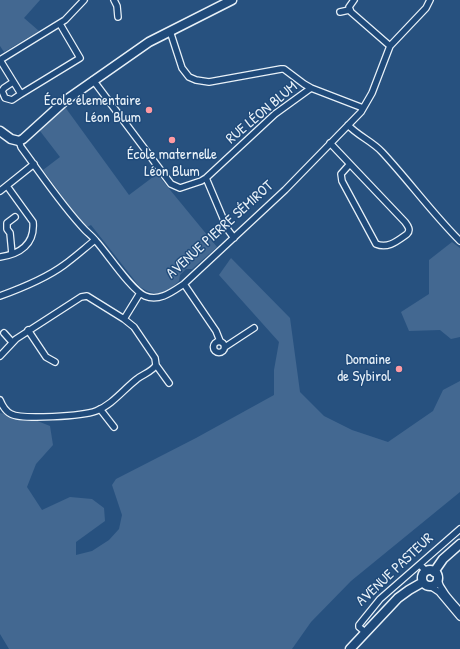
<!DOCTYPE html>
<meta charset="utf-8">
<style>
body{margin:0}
canvas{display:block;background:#27517f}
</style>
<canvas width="460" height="649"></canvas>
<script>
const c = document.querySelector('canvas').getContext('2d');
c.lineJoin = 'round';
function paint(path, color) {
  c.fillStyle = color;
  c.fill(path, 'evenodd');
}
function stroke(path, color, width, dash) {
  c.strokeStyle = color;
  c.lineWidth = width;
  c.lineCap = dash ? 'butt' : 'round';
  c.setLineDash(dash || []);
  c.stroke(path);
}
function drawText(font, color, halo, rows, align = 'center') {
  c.font = font + ' "Patrick Hand",sans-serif';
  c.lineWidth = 3;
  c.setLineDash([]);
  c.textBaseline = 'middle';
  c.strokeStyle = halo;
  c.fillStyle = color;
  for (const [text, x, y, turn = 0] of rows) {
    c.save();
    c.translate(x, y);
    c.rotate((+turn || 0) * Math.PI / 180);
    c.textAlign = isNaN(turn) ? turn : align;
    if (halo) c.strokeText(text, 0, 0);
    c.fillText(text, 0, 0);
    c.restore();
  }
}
paint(new Path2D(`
 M 0,0 L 40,0 L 24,18 L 39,31 L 4,52 L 0,46 Z
 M 65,107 L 129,195 L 157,174 L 217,247 L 192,269 L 186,269 L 180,275 L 179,281 C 165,294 156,298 139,286 L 91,225 L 87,227 L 68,204 L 43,170 L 60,157 L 40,131 Z
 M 452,242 L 460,248 L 460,337 L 451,339 L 440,330 L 409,331 L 401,312 L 429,294 L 429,260 Z
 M 231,258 L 290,318 L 300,392 L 324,416 L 352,430 L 388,442 L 433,411 L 443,390 L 460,381 L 460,492 L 351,581 L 311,622 L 292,649 L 9,649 L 0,634 L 0,413 L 35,420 L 50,426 L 53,445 L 36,464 L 27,487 L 42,510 L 70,497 L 92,499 L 104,508 L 105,521 L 76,542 L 76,555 L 92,551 L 109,540 L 119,529 L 122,515 L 112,485 L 116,479 L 196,438 L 274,395 L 274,370 L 279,342 L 219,275 Z`), '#436891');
const street = new Path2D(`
 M 114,0 L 117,6 L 118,17
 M 354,0 L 349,7 L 351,12 L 390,46
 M 340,12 L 349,10
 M 60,24 L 80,58 L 21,94 L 0,60 L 65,20 L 84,0
 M 170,31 L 182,68 L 189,77 L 196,80 L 209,82 L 281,69 L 284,69 L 304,84 L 311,88
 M 93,80 L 171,184 L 180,188 L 201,181 L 206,178 L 275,114 L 311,88 L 363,108
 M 13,82 L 4,88 L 2,91 L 5,98 L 12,100 L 21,94
 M 348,125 C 358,136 372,141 382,152 C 409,181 432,213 460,241
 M 19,141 L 21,147 C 41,174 62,206 85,230 C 89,234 93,237 96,241 C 107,253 131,290 145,296 C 159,302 172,292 184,284 L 285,190 L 361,112 L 372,93 L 390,46 L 426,8 L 430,0
 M 330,143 L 405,222 C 408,226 411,230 407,234 C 397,241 388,249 376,244 L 342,181 L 341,174 L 349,165
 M 206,178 L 228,230 L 234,238
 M 0,191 L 34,164
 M 12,254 L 10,233 L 7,229 L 7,223 L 15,217
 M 0,257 C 20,254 35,244 33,222 L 7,186
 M 184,284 L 216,331 L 220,341
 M 0,296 C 22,288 45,279 64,265 C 75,257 85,248 95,240
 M 124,319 L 140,293
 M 28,330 L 46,357 L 55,362
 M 4,333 L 12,342
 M213.5 347a5.5 5.5 0 1 1 11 0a5.5 5.5 0 1 1-11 0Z
 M 225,347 L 254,328
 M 0,356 L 16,339 L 81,297 L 87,296 L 124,319 L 134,327 L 155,358 L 156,365 C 152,372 143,374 137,379 C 124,389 112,405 96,411 C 83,416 22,420 11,414 C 5,411 2,405 0,400
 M 156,365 L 169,383
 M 100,409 L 114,427
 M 420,565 L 426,571
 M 437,578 C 441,591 451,601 460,611
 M 430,586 L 439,592 L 460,617
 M 365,632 L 359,627 L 359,625 L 380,599 L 460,529`);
const secondary = new Path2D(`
 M 0,131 L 11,139 L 19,141 L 23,139 L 66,100 L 149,42 L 232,0
 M422 578a8 8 0 1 1 16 0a8 8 0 1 1-16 0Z
 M 434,572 L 443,559 L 460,544
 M 350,649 L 398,598 L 409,590 L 423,582`);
stroke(street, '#e8f1f8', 8);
stroke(secondary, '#e8f1f8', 11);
stroke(street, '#1f4a7a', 5.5);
stroke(secondary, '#1f4a7a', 8);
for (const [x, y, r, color] of [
 [149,110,4,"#ff9aa2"],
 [172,140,4,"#ff9aa2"],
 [399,369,4,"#ff9aa2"]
]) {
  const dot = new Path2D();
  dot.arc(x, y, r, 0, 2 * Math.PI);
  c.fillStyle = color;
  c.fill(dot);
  stroke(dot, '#1f4a7a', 1.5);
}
drawText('15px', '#e8f1f8', '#1f4a7a', [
 ["École élementaire",141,101],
 ["Léon Blum",141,118],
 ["École maternelle",172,155,"center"],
 ["Léon Blum",172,172,"center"],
 ["Domaine",391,360],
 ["de Sybirol",391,377]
], 'right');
drawText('15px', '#e8f1f8', '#1f4a7a', [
 ["RUE LÉON BLUM",262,113,-40],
 ["AVENUE PIERRE SÉMIROT",220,230,-42],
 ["AVENUE PASTEUR",395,570,-43]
]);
</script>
